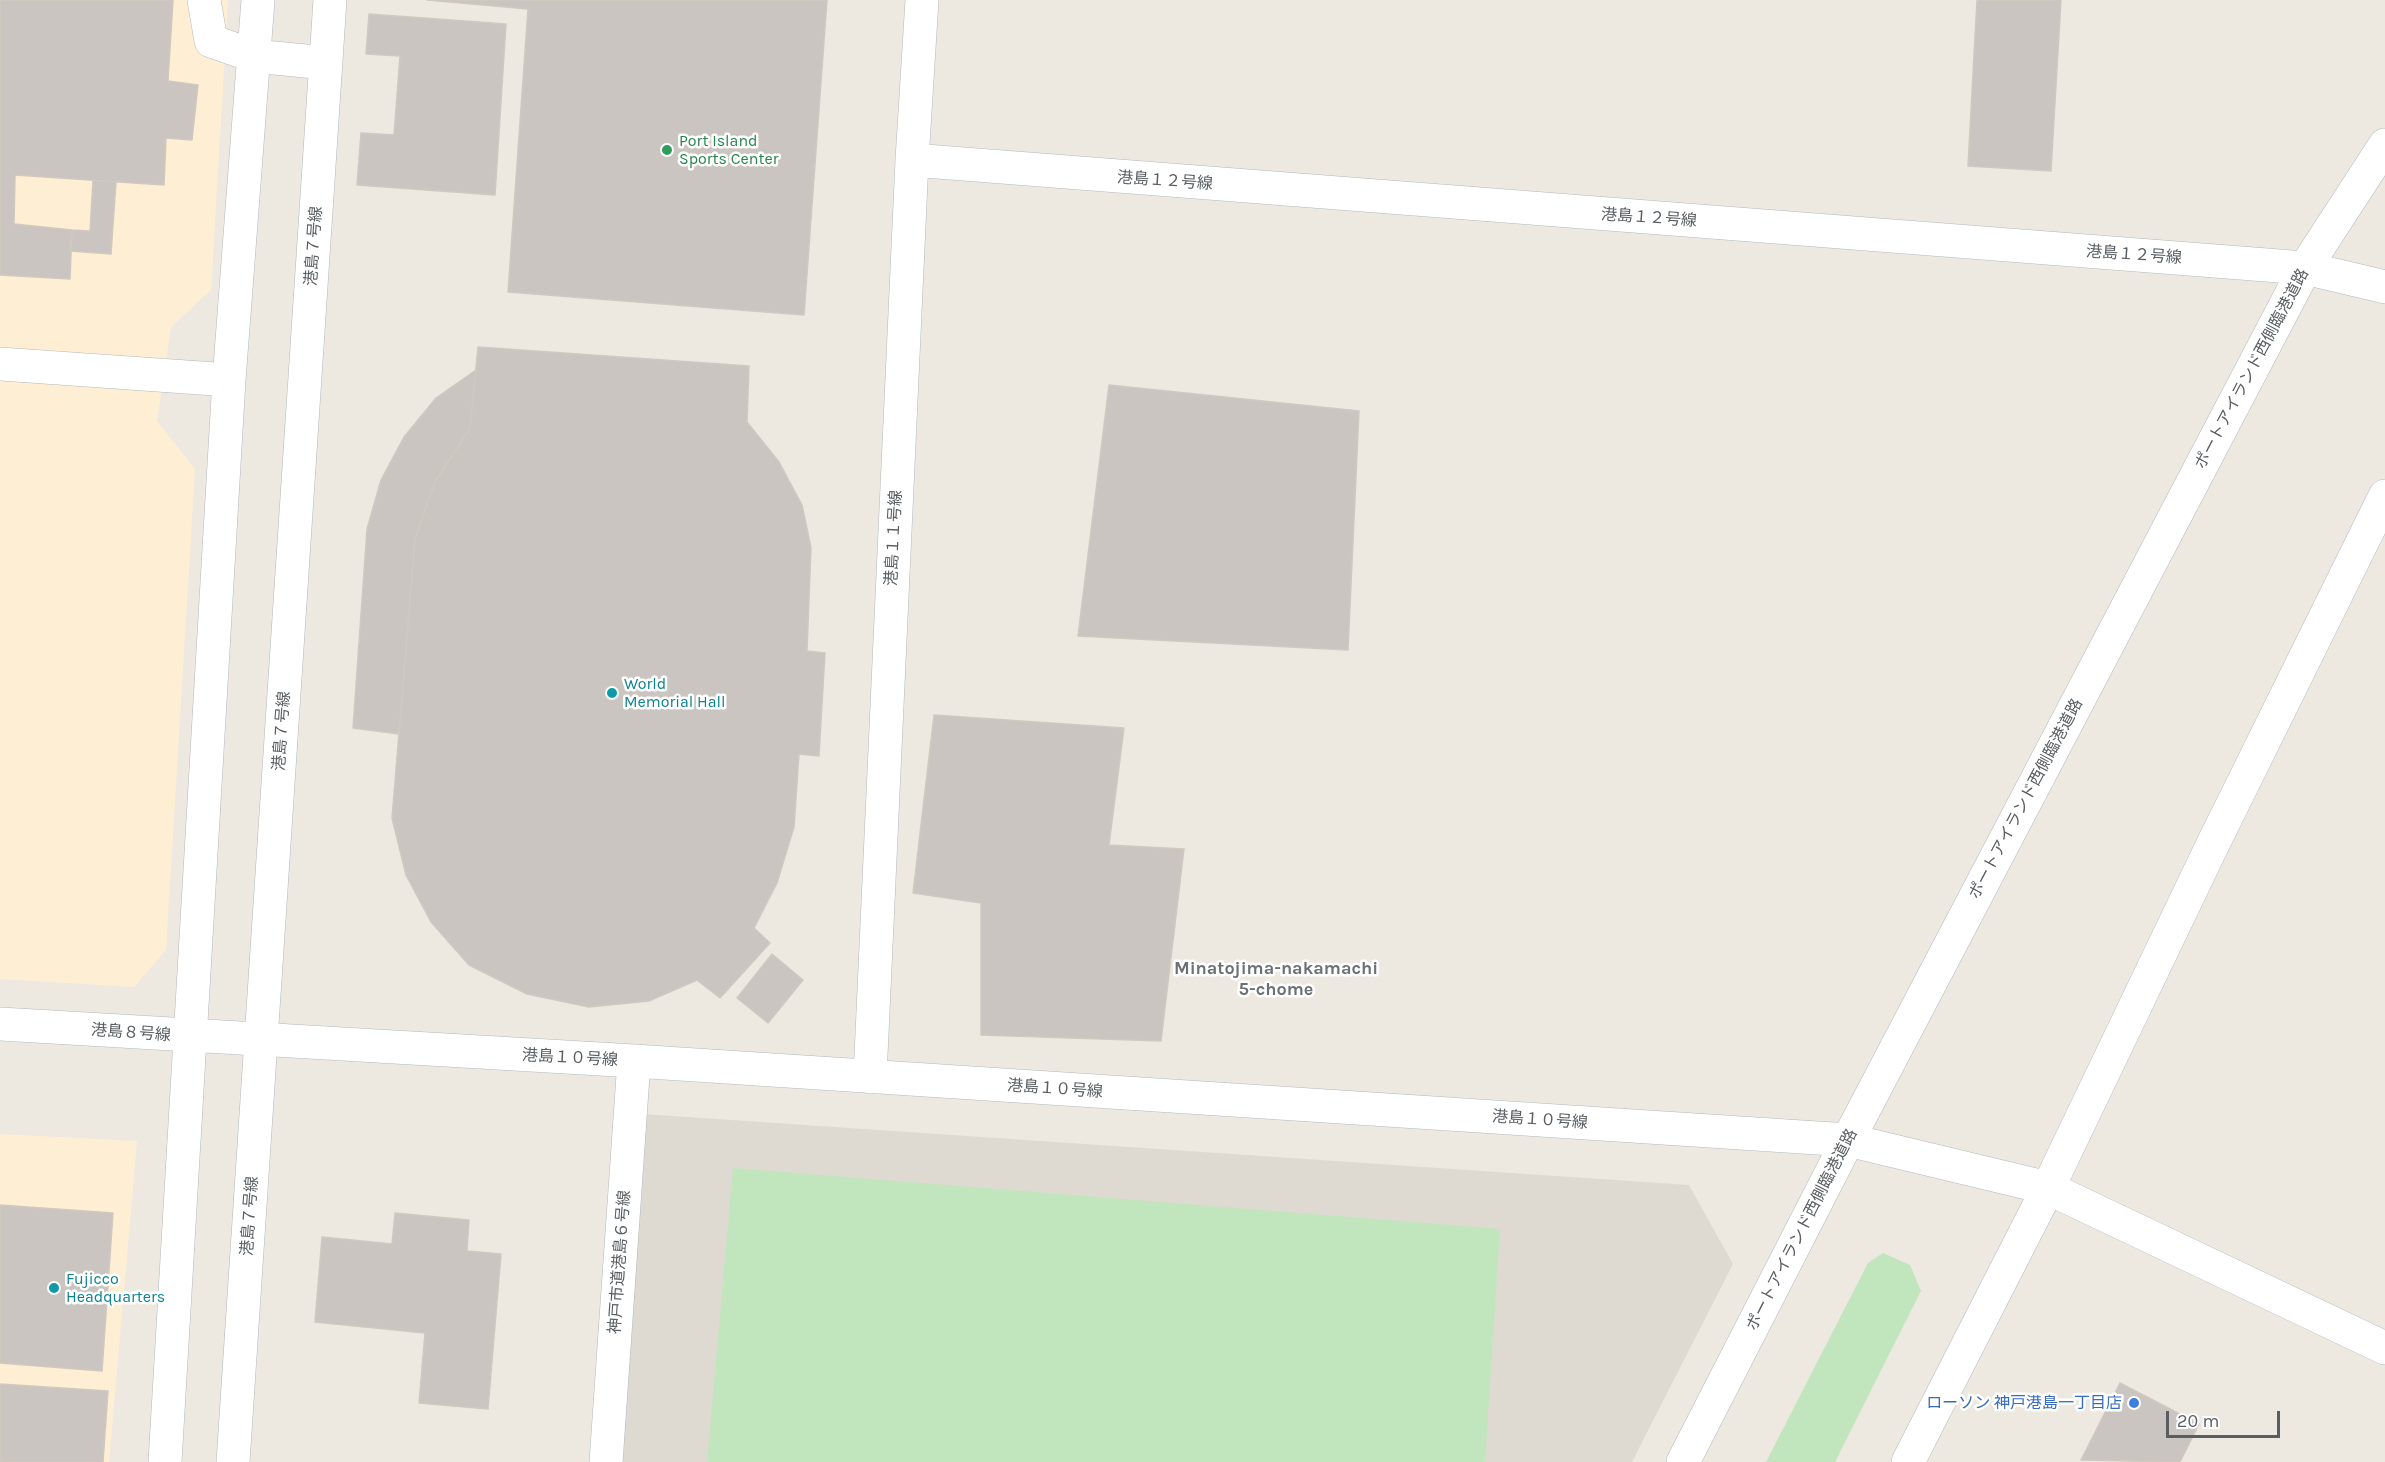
<!DOCTYPE html>
<meta charset="utf-8">
<style>
body{margin:0}
#map{position:relative;width:2385px;height:1462px;overflow:hidden;background:#ede9e0;font-family:Karla,sans-serif}
canvas{display:block}
.scale{position:absolute;left:2166px;top:1411px;width:114px;height:27px;box-sizing:border-box;border:3px solid #595e62;border-top:0;padding-left:8px;font-size:18px;line-height:21px;white-space:nowrap;color:#595e62;-webkit-text-stroke:4px #fff;paint-order:stroke}
</style>
<div id="map">
<canvas width="2385" height="1462"></canvas>
<div class="scale">20 m</div>
</div>
<script>
const c = document.querySelector('canvas').getContext('2d');
c.lineJoin = 'round';
function paint(path, color) {
  c.fillStyle = color;
  c.fill(path, 'evenodd');
}
function stroke(path, color, width, dash) {
  c.strokeStyle = color;
  c.lineWidth = width;
  c.lineCap = dash ? 'butt' : 'round';
  c.setLineDash(dash || []);
  c.stroke(path);
}
function drawText(font, color, halo, rows, align = 'center') {
  c.font = font + ' Karla,"Noto Sans JP",sans-serif';
  c.lineWidth = 5;
  c.setLineDash([]);
  c.textBaseline = 'middle';
  c.strokeStyle = halo;
  c.fillStyle = color;
  for (const [text, x, y, turn = 0] of rows) {
    c.save();
    c.translate(x, y);
    c.rotate((+turn || 0) * Math.PI / 180);
    c.textAlign = isNaN(turn) ? turn : align;
    if (halo) c.strokeText(text, 0, 0);
    c.fillText(text, 0, 0);
    c.restore();
  }
}
paint(new Path2D(`
 M 0,0 L 228,0 L 211,290 L 171,327 L 157,421 L 195,469 L 166,950 L 134,987 L 0,979 Z
 M 0,1134 L 137,1141 L 109,1462 L 0,1462 Z`), '#feefd4');
paint(new Path2D(`
 M 643,1114 L 1689,1185 L 1733,1264 L 1632,1462 L 618,1462 Z`), '#dfdad1');
paint(new Path2D(`
 M 733,1168 L 1500,1229 L 1485,1462 L 707,1462 Z
 M 1883,1253 L 1910,1265 L 1921,1291 L 1835,1462 L 1766,1462 L 1868,1263 Z`), '#c1e5bc');
const building = new Path2D(`
 M 0,0 L 173,0 L 168,81 L 198,85 L 192,140 L 166,138 L 164,185 L 15,175 L 14,224 L 72,230 L 70,279 L 0,275 Z
 M 427,0 L 827,0 L 804,315 L 508,292 L 528,9 Z
 M 1977,0 L 2061,0 L 2051,171 L 1968,166 Z
 M 369,14 L 506,24 L 495,195 L 357,185 L 361,133 L 394,135 L 400,56 L 366,54 Z
 M 93,180 L 116,182 L 111,254 L 70,251 L 72,230 L 90,231 Z
 M 478,347 L 749,366 L 747,422 L 779,462 L 802,505 L 811,548 L 807,651 L 825,653 L 819,756 L 799,754 L 794,827 L 777,883 L 754,928 L 770,943 L 720,998 L 697,980 L 649,1001 L 589,1007 L 527,994 L 469,965 L 431,922 L 406,875 L 392,818 L 415,539 L 435,482 L 470,428 Z
 M 476,370 L 470,428 L 435,482 L 415,539 L 399,734 L 353,728 L 367,529 L 381,480 L 404,437 L 436,398 Z
 M 1109,385 L 1359,411 L 1348,650 L 1078,636 Z
 M 934,715 L 1124,728 L 1109,845 L 1184,849 L 1161,1041 L 981,1035 L 981,903 L 913,893 Z
 M 772,954 L 803,980 L 768,1023 L 737,998 Z
 M 0,1205 L 113,1213 L 102,1371 L 0,1363 Z
 M 395,1213 L 469,1220 L 467,1251 L 501,1254 L 488,1409 L 419,1403 L 425,1333 L 315,1322 L 322,1237 L 392,1244 Z
 M 2120,1383 L 2199,1424 L 2180,1462 L 2081,1460 Z
 M 0,1384 L 108,1391 L 103,1462 L 0,1462 Z`);
paint(building, '#cac5c0');
stroke(building, '#d1c9bf', 1.5);
const minor = new Path2D(`
 M 204,0 L 211,41 L 254,56 L 326,63
 M 912,160 L 2305,268 L 2385,287
 M 0,364 L 229,380
 M 0,1024 L 634,1061 L 1848,1140 L 2048,1188 L 2385,1348
 M 870,1077 L 912,160 L 922,0
 M 165,1462 L 229,380 L 258,0
 M 233,1462 L 330,0
 M 606,1462 L 634,1061
 M 1683,1462 L 1848,1140 L 2305,268 L 2385,145
 M 1908,1462 L 2048,1188 L 2212,846 L 2385,496`);
stroke(minor, '#b3b8bc', 34);
stroke(minor, '#fff', 33);
for (const [x, y, r, color] of [
 [667,150,6,"#2e9e5b"],
 [612,693,6,"#0f9aa8"],
 [54,1288,6,"#0f9aa8"],
 [2134,1403,6,"#3f7fe0"]
]) {
  const dot = new Path2D();
  dot.arc(x, y, r, 0, 2 * Math.PI);
  c.fillStyle = color;
  c.fill(dot);
  stroke(dot, '#fff', 2);
}
drawText('16px', '#27864d', '#fff', [
 ["Port Island",679,141],
 ["Sports Center",679,159]
], 'left');
drawText('16px', '#595e62', '#fff', [
 ["港島１２号線",1165,181,4],
 ["港島１２号線",1649,218,4],
 ["港島７号線",314,246,-86],
 ["港島１２号線",2134,255,4],
 ["ポートアイランド西側臨港道路",2252,369,-62],
 ["港島１１号線",894,538,-87],
 ["港島７号線",282,731,-86],
 ["ポートアイランド西側臨港道路",2026,799,-62],
 ["港島８号線",131,1033,4],
 ["港島１０号線",570,1058,3],
 ["港島１０号線",1055,1089,4],
 ["港島１０号線",1540,1120,4],
 ["港島７号線",250,1216,-86],
 ["ポートアイランド西側臨港道路",1802,1230,-63],
 ["神戸市道港島６号線",620,1262,-86]
]);
drawText('16px', '#0d838f', '#fff', [
 ["World",624,684],
 ["Memorial Hall",624,702],
 ["Fujicco",66,1279],
 ["Headquarters",66,1297]
], 'left');
drawText('16px', '#366cbe', '#fff', [
 ["ローソン 神戸港島一丁目店",2122,1403]
], 'right');
drawText('bold 18px', '#6a7074', '#fff', [
 ["Minatojima-nakamachi",1276,969],
 ["5-chome",1276,990]
]);
</script>
